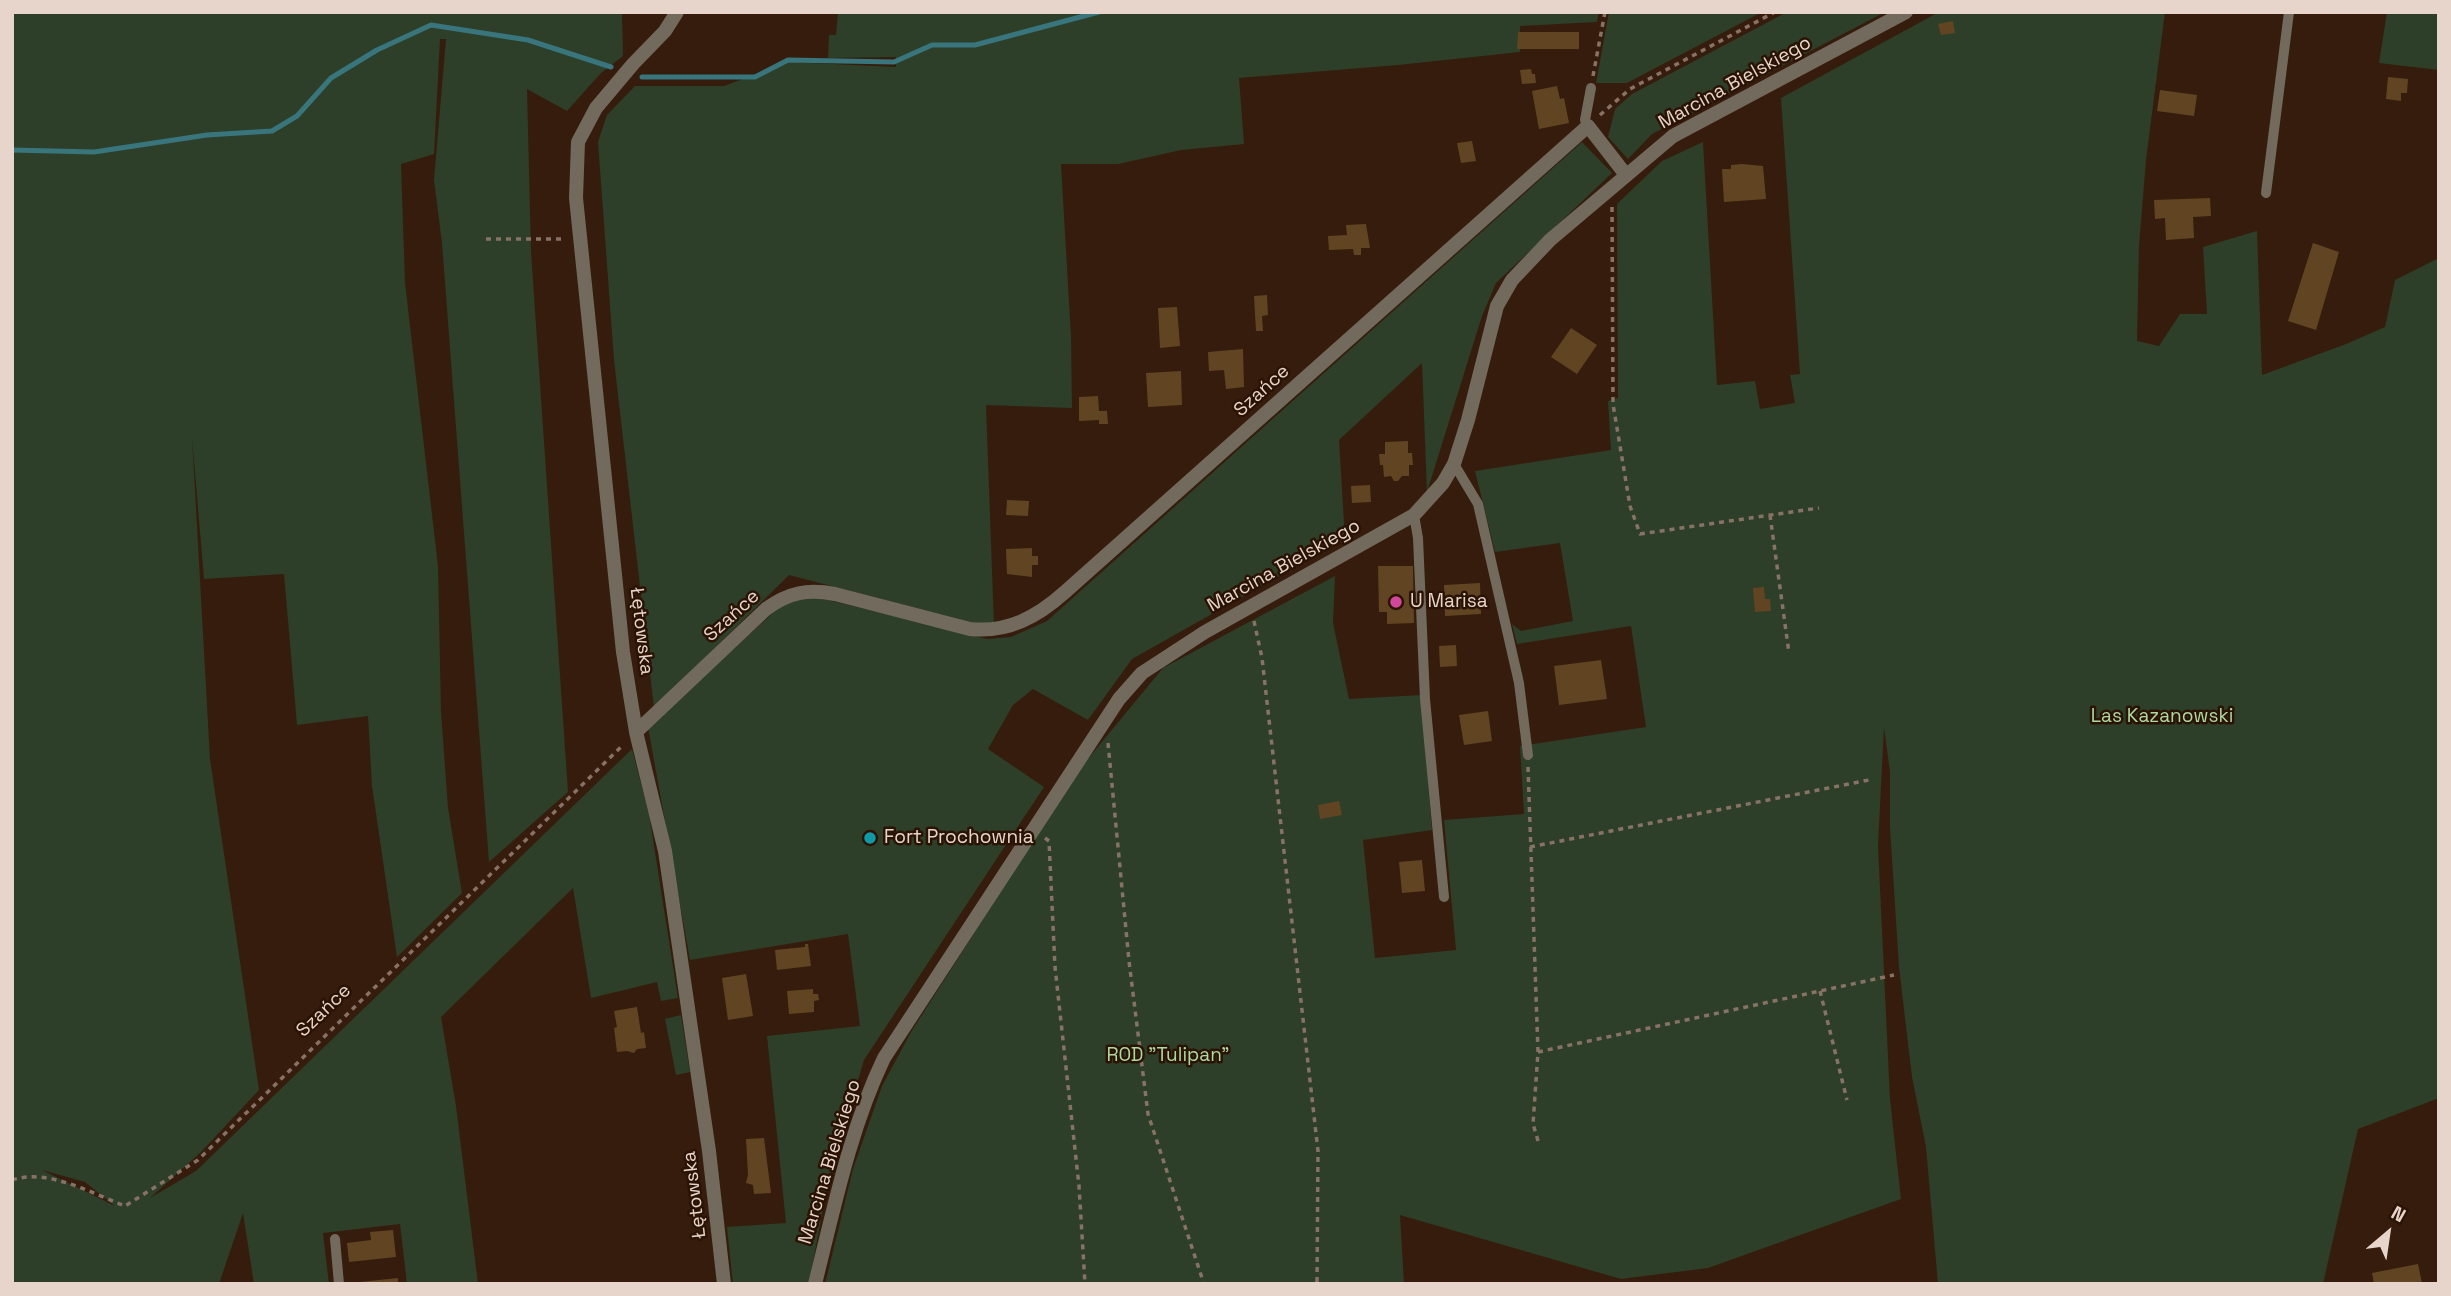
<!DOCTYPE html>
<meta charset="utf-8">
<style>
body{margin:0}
#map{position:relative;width:2451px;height:1296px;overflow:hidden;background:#361c0c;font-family:"Space Grotesk",sans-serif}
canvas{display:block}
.frame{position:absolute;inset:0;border:14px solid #e7d5cb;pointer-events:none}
.north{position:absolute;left:2353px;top:1198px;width:70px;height:70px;-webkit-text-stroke:5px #2b1304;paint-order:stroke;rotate:29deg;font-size:19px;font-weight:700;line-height:28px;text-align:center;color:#e7d5cb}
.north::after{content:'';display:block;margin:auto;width:24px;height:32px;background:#e7d5cb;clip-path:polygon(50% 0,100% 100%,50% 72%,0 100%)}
</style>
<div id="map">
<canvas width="2451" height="1296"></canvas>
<div class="frame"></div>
<div class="north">N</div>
</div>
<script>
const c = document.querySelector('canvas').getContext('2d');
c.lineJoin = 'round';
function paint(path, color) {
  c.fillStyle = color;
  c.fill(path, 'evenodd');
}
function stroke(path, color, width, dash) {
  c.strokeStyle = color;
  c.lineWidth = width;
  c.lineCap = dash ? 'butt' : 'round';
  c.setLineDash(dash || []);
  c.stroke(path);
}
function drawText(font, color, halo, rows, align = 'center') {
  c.font = font + ' "Space Grotesk",sans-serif';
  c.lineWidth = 5;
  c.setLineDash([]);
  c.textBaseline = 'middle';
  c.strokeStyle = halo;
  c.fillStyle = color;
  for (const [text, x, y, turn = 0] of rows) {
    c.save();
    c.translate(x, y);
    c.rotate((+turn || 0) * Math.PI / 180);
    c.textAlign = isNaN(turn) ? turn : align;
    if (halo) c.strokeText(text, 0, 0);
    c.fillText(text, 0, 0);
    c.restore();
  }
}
paint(new Path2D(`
 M 12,12 L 622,12 L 623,56 L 601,73 L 567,111 L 527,89 L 531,252 L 568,792 L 489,862 L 442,243 L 434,180 L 446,39 L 440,39 L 434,154 L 401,164 L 405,283 L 438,566 L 441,712 L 448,808 L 462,893 L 397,957 L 372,786 L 368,716 L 297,725 L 284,574 L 204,579 L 192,437 L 210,759 L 259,1090 L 201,1152 L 150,1198 L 196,1171 L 632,749 L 649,814 L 678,998 L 661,1001 L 657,982 L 591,998 L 573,888 L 441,1017 L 456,1106 L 478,1284 L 407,1284 L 400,1224 L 323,1233 L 329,1284 L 254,1284 L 243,1213 L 219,1284 L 12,1284 ZM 42,1170 L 85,1182 L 115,1206 Z
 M 838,12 L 1599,12 L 1597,22 L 1520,26 L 1520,52 L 1398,65 L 1239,78 L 1244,144 L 1181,150 L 1118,164 L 1061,164 L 1071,337 L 1072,408 L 986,405 L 994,626 L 989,627 L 789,575 L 654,708 L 614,360 L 598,142 L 607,115 L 635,86 L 724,86 L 789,62 L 896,67 L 896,57 L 828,58 L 829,35 L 836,35 Z
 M 1609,12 L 1762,12 L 1627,83 L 1596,83 Z
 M 1787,12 L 1885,12 L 1652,134 L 1628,159 L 1608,137 L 1615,109 L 1632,94 Z
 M 1939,12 L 2165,12 L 2146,160 L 2139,246 L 2137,341 L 2159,346 L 2180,314 L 2207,314 L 2203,247 L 2257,231 L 2262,375 L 2346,344 L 2385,327 L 2395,280 L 2439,258 L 2439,1098 L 2358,1129 L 2323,1284 L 1938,1284 L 1926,1147 L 1912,1077 L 1899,967 L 1890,828 L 1890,772 L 1884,727 L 1878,846 L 1890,1099 L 1901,1199 L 1708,1268 L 1621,1279 L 1400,1215 L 1404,1284 L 825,1284 L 853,1169 L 882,1086 L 911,1032 L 1077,772 L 1163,668 L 1335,576 L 1333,623 L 1349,699 L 1421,695 L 1432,830 L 1363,840 L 1375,958 L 1456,950 L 1444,820 L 1524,814 L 1520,746 L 1646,727 L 1631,626 L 1517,644 L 1512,624 L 1521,631 L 1573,621 L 1560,543 L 1495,552 L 1475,471 L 1611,450 L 1608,401 L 1618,398 L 1617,204 L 1662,161 L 1703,142 L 1717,385 L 1755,381 L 1760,409 L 1795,403 L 1790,375 L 1800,374 L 1781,98 Z
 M 2387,12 L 2439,12 L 2439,70 L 2379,63 Z
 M 1582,142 L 1612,173 L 1496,283 L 1482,316 L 1427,492 L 1422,363 L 1339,440 L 1345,539 L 1132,659 L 1088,720 L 1033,689 L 1013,705 L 988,749 L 1044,787 L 864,1060 L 828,1181 L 809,1284 L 733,1284 L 727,1227 L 786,1223 L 767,1036 L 860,1026 L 848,934 L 690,960 L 648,727 L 774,612 C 789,600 801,597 820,598 L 987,639 L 1011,637 L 1047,621 Z
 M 681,1015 L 690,1072 L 676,1075 L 665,1019 Z`), '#2d3f28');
stroke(new Path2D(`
 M 642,77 L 755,77 L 788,60 L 894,62 L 932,45 L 975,45 L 1099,12
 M 12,150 L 94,152 L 207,135 L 272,131 L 297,116 L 331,78 L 377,50 L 431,25 L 528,40 L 611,67`), '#39757d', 5);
paint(new Path2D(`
 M 1953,21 L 1955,33 L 1941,35 L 1938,24 Z
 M 1518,32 L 1579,32 L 1579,49 L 1517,49 Z
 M 1531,69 L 1532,74 L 1535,74 L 1536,83 L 1522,84 L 1520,70 Z
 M 2388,77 L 2408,79 L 2407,93 L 2401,93 L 2401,101 L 2386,99 Z
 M 1557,86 L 1560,99 L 1564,98 L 1569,123 L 1539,129 L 1532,91 Z
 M 2160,90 L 2197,95 L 2194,116 L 2157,111 Z
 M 1472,141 L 1476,161 L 1461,163 L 1457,143 Z
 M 1742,164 L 1763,166 L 1766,199 L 1724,202 L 1722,169 L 1731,169 L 1731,165 Z
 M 2210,198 L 2211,216 L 2193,217 L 2194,238 L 2166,240 L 2165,218 L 2155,219 L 2154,200 Z
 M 1366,224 L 1370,248 L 1361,248 L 1361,255 L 1354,255 L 1353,249 L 1329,250 L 1328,236 L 1347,235 L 1346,225 Z
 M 2313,243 L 2339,252 L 2316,330 L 2288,321 Z
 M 1267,295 L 1268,315 L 1262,316 L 1263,331 L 1256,331 L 1254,296 Z
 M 1177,307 L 1180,346 L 1160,348 L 1158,308 Z
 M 1571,328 L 1597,345 L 1577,374 L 1551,357 Z
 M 1243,349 L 1244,387 L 1226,389 L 1224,370 L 1209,371 L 1208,352 Z
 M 1181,371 L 1182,405 L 1148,407 L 1146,373 Z
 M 1098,396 L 1099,411 L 1107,411 L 1108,424 L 1099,424 L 1099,420 L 1079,421 L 1079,397 Z
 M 1408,441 L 1408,453 L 1412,453 L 1413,465 L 1409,465 L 1409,476 L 1402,476 L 1398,481 L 1394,481 L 1391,476 L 1384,477 L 1383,465 L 1380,465 L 1379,454 L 1385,454 L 1385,442 Z
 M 1370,485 L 1371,502 L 1352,503 L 1351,486 Z
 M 1007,500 L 1029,501 L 1028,516 L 1006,515 Z
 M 1032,548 L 1032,556 L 1038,556 L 1038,565 L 1032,565 L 1032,577 L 1007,574 L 1006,549 Z
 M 1378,566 L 1413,566 L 1414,623 L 1387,624 L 1387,612 L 1379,612 Z
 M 1480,583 L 1481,614 L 1445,616 L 1444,585 Z
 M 1764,587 L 1765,599 L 1770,599 L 1771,611 L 1755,612 L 1753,588 Z
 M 1456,645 L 1457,666 L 1440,667 L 1439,646 Z
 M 1601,660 L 1607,699 L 1559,705 L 1554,666 Z
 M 1488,711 L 1492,741 L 1464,745 L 1459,715 Z
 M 1339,801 L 1342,815 L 1320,819 L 1318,805 Z
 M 1422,860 L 1425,891 L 1402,893 L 1399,862 Z
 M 805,944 L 808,944 L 811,966 L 777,970 L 775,950 L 805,947 Z
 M 746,974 L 753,1016 L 728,1020 L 722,978 Z
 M 813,989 L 813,994 L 818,994 L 819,1000 L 814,1001 L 814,1012 L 789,1014 L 787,991 Z
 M 637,1007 L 641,1033 L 644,1032 L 646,1048 L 637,1049 L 634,1053 L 627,1051 L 617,1052 L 614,1028 L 617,1027 L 614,1011 Z
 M 764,1138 L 771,1193 L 754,1194 L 753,1185 L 746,1183 L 748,1175 L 746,1139 Z
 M 393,1230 L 396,1257 L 349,1262 L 347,1243 L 371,1240 L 370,1232 Z
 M 2418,1264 L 2422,1283 L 2374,1284 L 2372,1273 Z
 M 398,1278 L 398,1284 L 360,1284 L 360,1282 Z`), '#614522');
stroke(new Path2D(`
 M 1593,76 L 1605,12
 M 1600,115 L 1630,89 L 1775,12
 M 1612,207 L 1613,404 L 1630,506 L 1640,534 L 1819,508
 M 486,239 L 564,239
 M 1770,515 L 1789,653
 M 1254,621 L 1262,658 L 1318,1151 L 1317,1284
 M 1108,743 L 1129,961 L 1148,1114 L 1204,1284
 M 1528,767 L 1538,1052 L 1533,1124 L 1539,1144
 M 1045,838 L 1049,841 L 1055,967 L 1079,1186 L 1085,1284
 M 1530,847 L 1869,780
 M 1820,991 L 1847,1100
 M 1538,1052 L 1894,975
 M 12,1180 C 48,1168 91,1193 125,1206 L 198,1160 L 622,746`), '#887265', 3.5, [5, 5]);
stroke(new Path2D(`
 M 1588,126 L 1585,120 L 1591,88
 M 2266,193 L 2289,12
 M 1454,464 L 1478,504 L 1519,683 L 1528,755
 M 1414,515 L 1418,538 L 1425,699 L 1444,897
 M 335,1239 L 339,1284`), '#726a5d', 10);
stroke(new Path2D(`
 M 677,12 L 665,31 L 633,64 L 596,108 L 578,142 L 576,198 L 623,652 L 636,732 L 665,851 L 709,1151 L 724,1284
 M 636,732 L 766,609 C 789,592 808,589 835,594 L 970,629 C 1008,633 1037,617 1065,592 L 1588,126 L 1626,175
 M 815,1284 C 834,1208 850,1129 884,1058 L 1119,699 L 1142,673 L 1205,632 L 1414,515 L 1443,483 L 1454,464 L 1468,420 L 1497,306 L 1512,280 L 1550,240 L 1673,136 L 1906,12`), '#726a5d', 14);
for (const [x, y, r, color] of [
 [1396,602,7,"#d1479c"],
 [870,838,7,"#0f9aa8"]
]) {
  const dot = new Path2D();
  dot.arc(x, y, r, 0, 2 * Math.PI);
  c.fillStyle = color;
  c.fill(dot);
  stroke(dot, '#2b1304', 2.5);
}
drawText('19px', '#e7d5cb', '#2b1304', [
 ["Marcina Bielskiego",1735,83,-29],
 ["Szańce",1262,391,-42],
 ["Marcina Bielskiego",1284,566,-29],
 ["Szańce",732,616,-42],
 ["Łętowska",641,631,83],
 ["Szańce",324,1011,-44],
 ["Marcina Bielskiego",830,1162,-73],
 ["Łętowska",695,1195,-97]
]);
drawText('19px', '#e7d5cb', '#2b1304', [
 ["U Marisa",1410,602],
 ["Fort Prochownia",884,838]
], 'left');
drawText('19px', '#adda9f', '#2b1304', [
 ["Las Kazanowski",2162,717],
 ["ROD \"Tulipan\"",1168,1056]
]);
</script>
